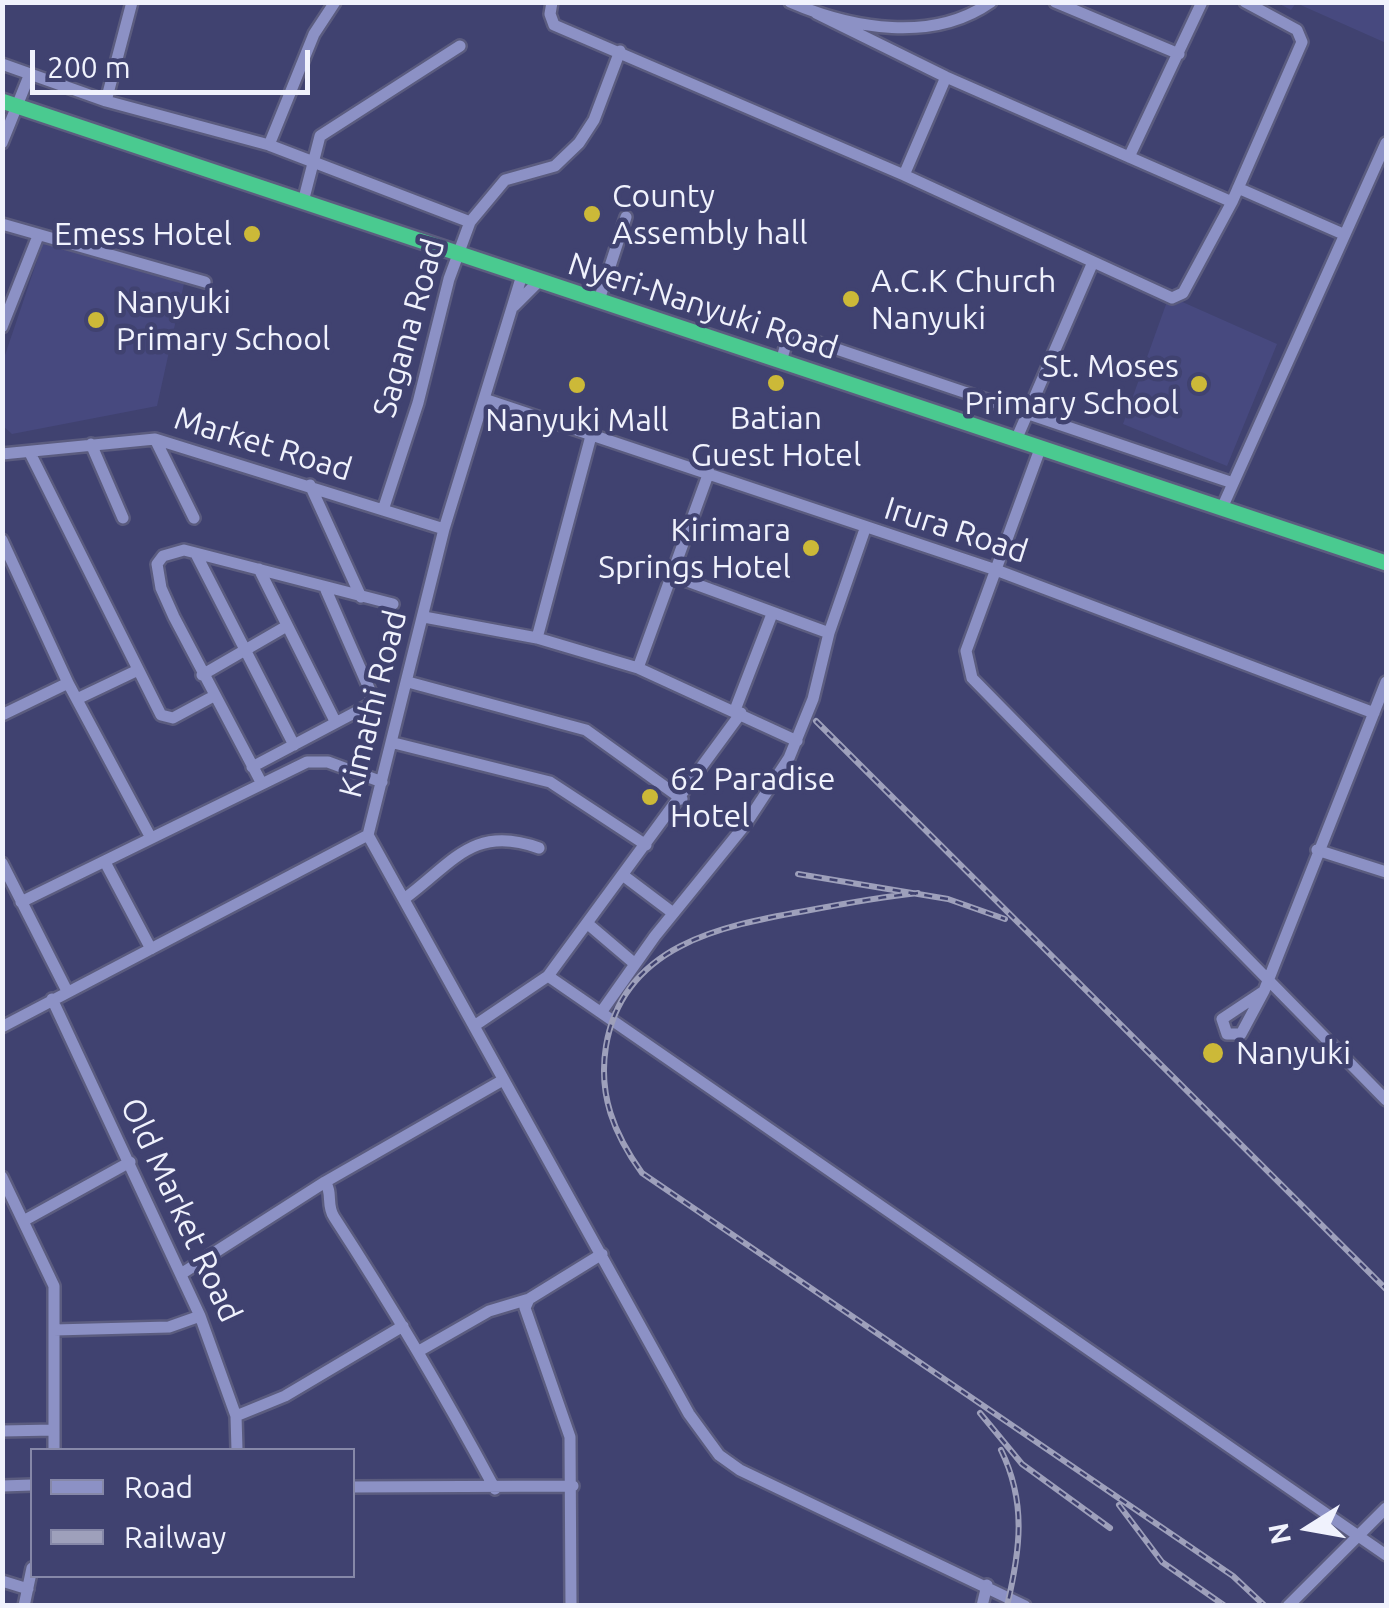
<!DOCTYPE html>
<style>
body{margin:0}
#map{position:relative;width:1389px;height:1608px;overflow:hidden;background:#404270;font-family:Ubuntu,sans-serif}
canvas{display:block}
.frame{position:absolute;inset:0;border:5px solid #f0f2fd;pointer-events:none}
.legend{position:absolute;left:30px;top:1448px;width:325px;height:130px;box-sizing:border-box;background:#404270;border:2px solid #8688a8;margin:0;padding:12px 18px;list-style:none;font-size:30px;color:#f0f2fd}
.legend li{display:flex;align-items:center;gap:20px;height:50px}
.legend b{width:50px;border:2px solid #8688a8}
.north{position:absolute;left:1259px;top:1478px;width:100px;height:100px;-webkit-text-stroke:8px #404270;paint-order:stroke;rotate:259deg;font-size:28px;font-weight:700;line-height:40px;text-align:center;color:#f0f2fd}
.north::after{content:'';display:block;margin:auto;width:35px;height:45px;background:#f0f2fd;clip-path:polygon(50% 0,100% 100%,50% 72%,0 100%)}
.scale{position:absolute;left:30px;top:50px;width:280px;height:45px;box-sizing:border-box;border:5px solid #f0f2fd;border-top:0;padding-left:12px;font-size:30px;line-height:35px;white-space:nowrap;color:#f0f2fd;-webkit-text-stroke:8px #404270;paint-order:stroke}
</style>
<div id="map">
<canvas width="1389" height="1608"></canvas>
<div class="frame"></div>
<ul class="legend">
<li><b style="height:12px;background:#8c91c5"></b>Road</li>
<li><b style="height:12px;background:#9ea0bb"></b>Railway</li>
</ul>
<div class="north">N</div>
<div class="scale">200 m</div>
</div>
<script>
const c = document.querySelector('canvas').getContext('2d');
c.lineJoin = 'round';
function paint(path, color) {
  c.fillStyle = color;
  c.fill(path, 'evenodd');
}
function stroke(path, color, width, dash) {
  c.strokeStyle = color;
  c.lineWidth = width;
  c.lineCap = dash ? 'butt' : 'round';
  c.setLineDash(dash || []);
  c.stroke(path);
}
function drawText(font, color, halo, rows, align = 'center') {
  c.font = font + ' Ubuntu,sans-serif';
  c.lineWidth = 9;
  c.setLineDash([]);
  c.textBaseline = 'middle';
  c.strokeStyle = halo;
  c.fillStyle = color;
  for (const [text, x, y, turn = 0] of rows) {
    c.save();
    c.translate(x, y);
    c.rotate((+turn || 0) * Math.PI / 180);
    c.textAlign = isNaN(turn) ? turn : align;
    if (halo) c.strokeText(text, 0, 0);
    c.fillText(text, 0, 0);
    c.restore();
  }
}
paint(new Path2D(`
 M 1278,3 L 1386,3 L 1386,43 L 1296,3 L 1291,10 Z
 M 44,240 L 185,279 L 157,406 L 12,434 L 3,426 L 3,361 Z
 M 1169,296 L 1277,344 L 1227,466 L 1123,424 Z`), '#47497f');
const minor = new Path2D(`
 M 552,2 L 550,14 L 554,25 L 904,175 L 1172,298 L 1183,293 L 1232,202 L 1302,42 L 1297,30 L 1245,2
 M 790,2 C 852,29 933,43 991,2
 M 1055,2 L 1179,54
 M 816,13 L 946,77 L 1232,202
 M 2,64 L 106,101 L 269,145 L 470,222
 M 106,101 L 132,2
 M 2,143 L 29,76
 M 269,145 L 314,34 L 335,2
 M 1129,157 L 1202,2
 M 904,175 L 946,77
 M 1238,188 L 1343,234
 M 303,202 L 320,136 L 460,46
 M 2,224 L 205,282
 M 599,300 L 626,217
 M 514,306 L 539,281
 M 2,327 L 38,236
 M 781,362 L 786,344 L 807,339 L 1233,483
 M 484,399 L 996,570 L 1374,713
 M 155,439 L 194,518
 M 1016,440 L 1093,262
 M 91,444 L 123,518
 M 1040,449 L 966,651 L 972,678 L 1386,1100
 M 30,453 L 161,715 L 173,718 L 212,697
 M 2,454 L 155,439 L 444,529
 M 310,485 L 361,597
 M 1222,508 L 1386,143
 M 383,510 L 418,403 L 449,279 L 470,222 L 505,180 L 555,166 L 579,143 L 594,120 L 620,51
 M 2,540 L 68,683 L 151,838
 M 197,556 L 294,745
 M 259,569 L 335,721
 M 671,575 L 829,633 L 865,529
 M 424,617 L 537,638 L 638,668 L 797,741
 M 537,638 L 591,436
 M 638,668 L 709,472
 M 202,675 L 285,627
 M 408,682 L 586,730 L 682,799
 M 77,699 L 138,670
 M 735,710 L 772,614
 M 2,715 L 68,683
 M 394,743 L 550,782 L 646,845
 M 252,767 L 375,702 L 326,590
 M 262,784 L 174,617 L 161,588 L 157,564 L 163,556 L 184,550 L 393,604
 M 368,835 L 689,1414 L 719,1455 L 740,1470 L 1025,1606
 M 1317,850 L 1386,872
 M 2,863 L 67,991
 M 106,864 L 151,949
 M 624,876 L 673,913
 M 404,899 C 453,863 473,824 539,848
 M 21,902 L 307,762 L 328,762 L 382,782
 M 588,924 L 635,964
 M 548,976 L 1386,1555
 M 1264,991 L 1222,1019 L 1227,1034 L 1241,1034 L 1264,991 L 1386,682
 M 52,999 L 200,1316 L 236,1416 L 237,1450
 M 602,1011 L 655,936 L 745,825 L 789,758 L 813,699 L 829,633
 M 474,1026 L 548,976 L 741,713
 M 2,1027 L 368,835 L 444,529 L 522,275
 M 2,1177 L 54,1286 L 54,1450
 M 325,1182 C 333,1193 326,1205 334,1217 C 392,1306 445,1396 495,1489
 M 25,1220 L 130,1162
 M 181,1274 L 325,1182 L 503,1080
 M 54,1330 L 169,1327 L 200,1316
 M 419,1351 L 489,1311 L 529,1299
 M 236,1416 L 285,1396 L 403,1326
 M 2,1431 L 54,1430
 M 2,1486 L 32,1485
 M 352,1487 L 573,1486
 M 2,1581 L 28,1589
 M 24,1606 L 32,1568
 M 571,1606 L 570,1437 L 525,1308 L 529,1299 L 602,1254
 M 982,1606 L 987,1585
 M 1288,1606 L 1386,1508`);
const highway = new Path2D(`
 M 2,101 L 1386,563`);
stroke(minor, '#5b5c7f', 16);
stroke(highway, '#5b5c7f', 20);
stroke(minor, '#8c91c5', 11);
stroke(highway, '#4aca90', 15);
const rail = new Path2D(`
 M 816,721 L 1386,1289
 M 798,874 L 948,899 L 1005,919
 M 918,893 C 880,897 842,904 805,911 C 721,926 623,945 606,1046 C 598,1095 614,1134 642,1173 L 1233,1576 L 1265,1606
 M 980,1413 L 1022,1464 L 1110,1528
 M 1001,1450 C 1027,1503 1020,1551 1007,1606
 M 1119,1505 L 1162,1562 L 1225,1606`);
stroke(rail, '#9ea0bb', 6);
stroke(rail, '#404270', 2.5, [8]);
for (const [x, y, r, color] of [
 [592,214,10,"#ccb938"],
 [252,234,10,"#ccb938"],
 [851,299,10,"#ccb938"],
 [96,320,10,"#ccb938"],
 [776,383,10,"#ccb938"],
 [1199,384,10,"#ccb938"],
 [577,385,10,"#ccb938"],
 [811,548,10,"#ccb938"],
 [650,797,10,"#ccb938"],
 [1213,1053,12,"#ccb938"]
]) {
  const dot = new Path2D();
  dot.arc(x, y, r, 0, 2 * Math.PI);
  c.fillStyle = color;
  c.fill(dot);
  stroke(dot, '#404270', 4);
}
drawText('32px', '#f0f2fd', '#404270', [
 ["County",612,196],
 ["Assembly hall",612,233],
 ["Emess Hotel",232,234,"right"],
 ["A.C.K Church",871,281],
 ["Nanyuki",871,318],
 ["Nanyuki",116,302],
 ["Primary School",116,339],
 ["St. Moses",1179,366,"right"],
 ["Primary School",1179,403,"right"],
 ["Batian",776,418,"center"],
 ["Guest Hotel",776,455,"center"],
 ["Nanyuki Mall",577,420,"center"],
 ["Kirimara",791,530,"right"],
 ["Springs Hotel",791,567,"right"],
 ["62 Paradise",670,779],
 ["Hotel",670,816],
 ["Nanyuki",1236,1053]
], 'left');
drawText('32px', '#f0f2fd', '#404270', [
 ["Nyeri-Nanyuki Road",703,306,18],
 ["Sagana Road",409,328,-74],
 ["Market Road",263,444,17],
 ["Irura Road",956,530,18],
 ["Kimathi Road",373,704,-76],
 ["Old Market Road",181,1210,65]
]);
</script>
